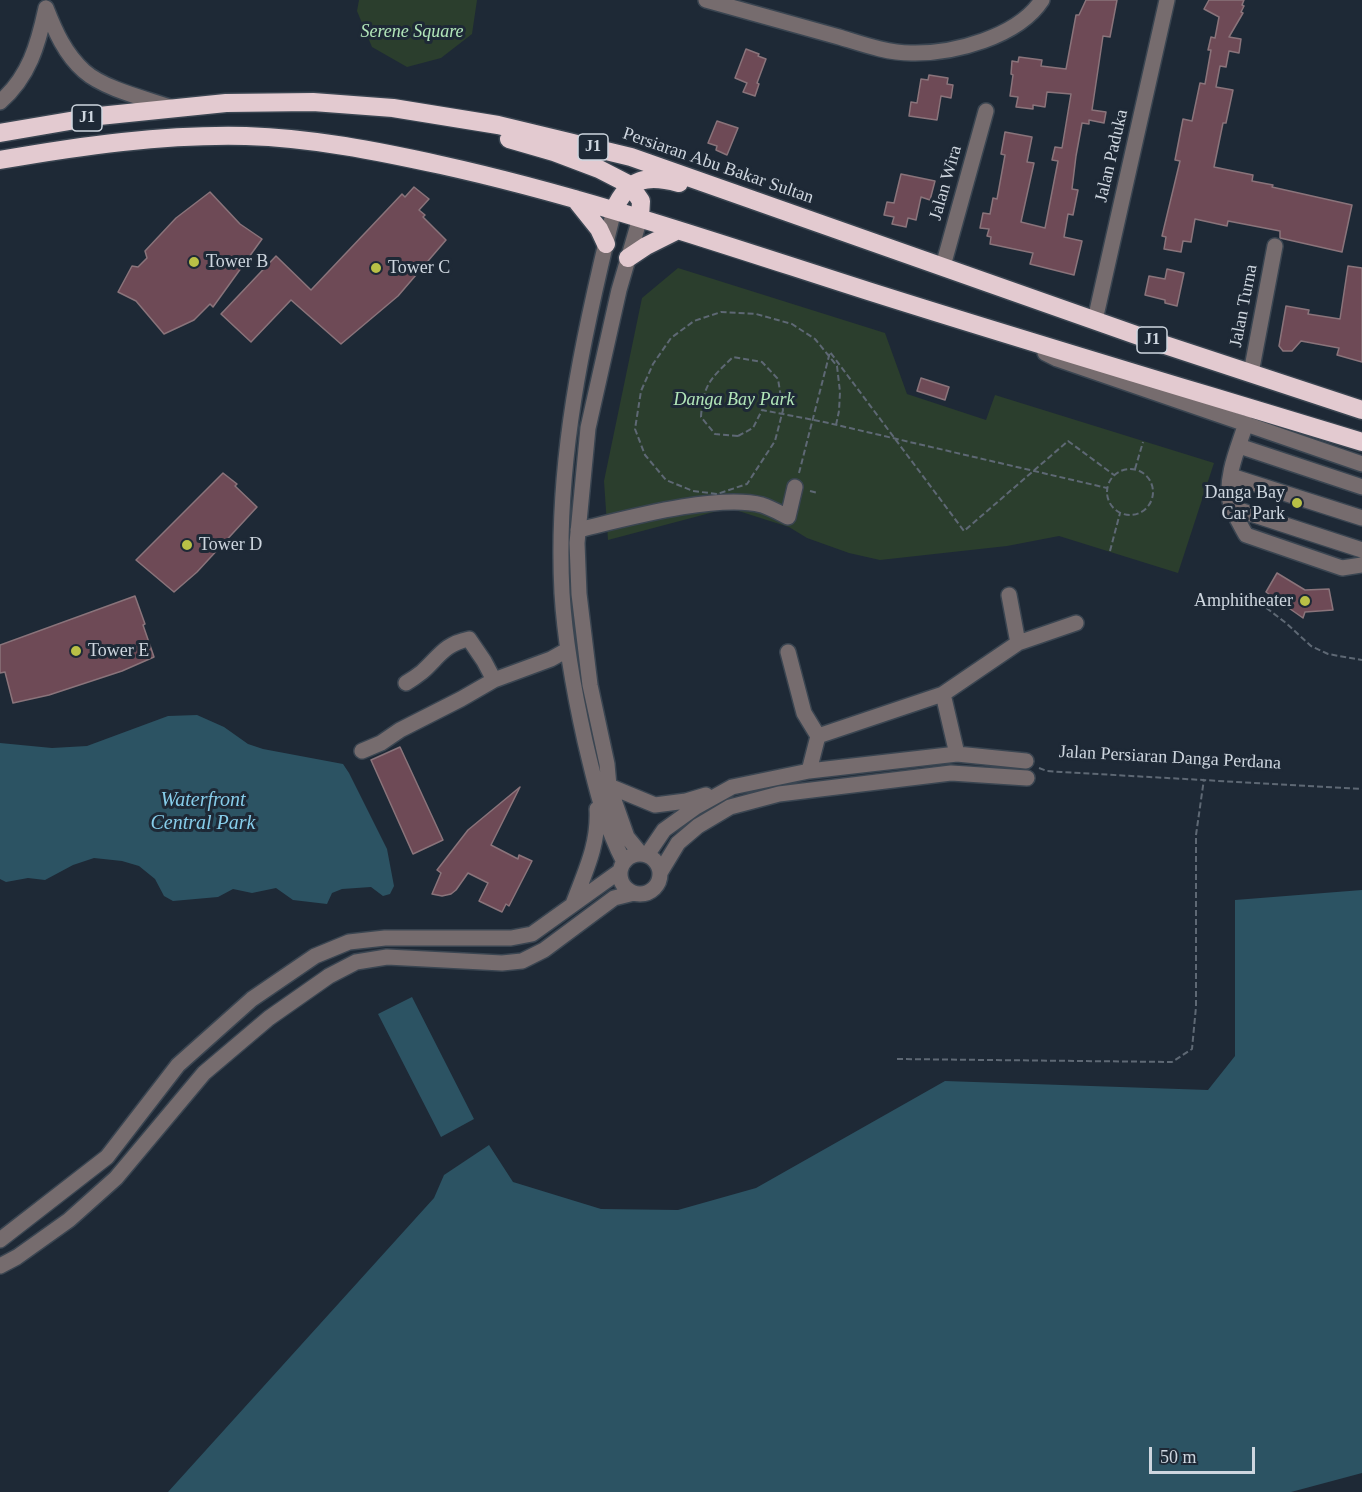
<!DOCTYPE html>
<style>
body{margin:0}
#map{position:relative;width:1362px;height:1492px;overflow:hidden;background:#1e2936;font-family:Georgia,serif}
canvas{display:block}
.scale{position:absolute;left:1149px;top:1447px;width:106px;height:27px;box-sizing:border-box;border:3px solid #ced6df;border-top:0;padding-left:8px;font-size:18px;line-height:21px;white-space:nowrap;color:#ced6df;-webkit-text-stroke:4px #1e2936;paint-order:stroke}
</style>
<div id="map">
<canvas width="1362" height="1492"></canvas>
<div class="scale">50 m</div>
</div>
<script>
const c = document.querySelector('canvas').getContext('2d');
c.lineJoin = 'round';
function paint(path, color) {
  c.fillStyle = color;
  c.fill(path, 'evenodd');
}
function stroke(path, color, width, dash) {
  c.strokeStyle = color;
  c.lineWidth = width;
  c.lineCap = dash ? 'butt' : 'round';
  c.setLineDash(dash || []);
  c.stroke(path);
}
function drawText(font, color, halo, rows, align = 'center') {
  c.font = font + ' Georgia,serif';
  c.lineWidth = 6;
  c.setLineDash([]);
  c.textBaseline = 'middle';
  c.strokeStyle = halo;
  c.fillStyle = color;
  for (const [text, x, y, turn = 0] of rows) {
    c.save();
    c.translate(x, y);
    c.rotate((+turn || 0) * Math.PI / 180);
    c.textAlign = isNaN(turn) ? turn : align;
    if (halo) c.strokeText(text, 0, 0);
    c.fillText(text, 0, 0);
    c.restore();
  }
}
paint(new Path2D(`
 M 359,0 L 477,0 L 472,34 L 441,58 L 407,67 L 372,47 L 357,11 Z
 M 678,268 L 885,333 L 907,394 L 986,420 L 995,395 L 1214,463 L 1178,573 L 1059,536 L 1007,546 L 880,560 L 849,553 L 807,538 L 789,527 L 729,508 L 608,540 L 604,481 L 642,298 Z`), '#2b3e2d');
paint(new Path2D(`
 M 197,715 L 224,727 L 248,744 L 263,749 L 343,764 L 349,773 L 387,849 L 394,886 L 390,894 L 383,896 L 371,887 L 342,889 L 332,893 L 327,904 L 293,900 L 276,888 L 252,893 L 233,889 L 218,897 L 173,901 L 164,896 L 155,879 L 139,866 L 122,861 L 94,858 L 73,865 L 45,880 L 28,878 L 6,882 L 0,879 L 0,743 L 52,748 L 87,746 L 168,716 Z
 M 1362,890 L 1362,1473 L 1291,1492 L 168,1492 L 434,1198 L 444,1175 L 489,1145 L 513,1182 L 601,1209 L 678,1210 L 756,1188 L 945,1081 L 1208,1090 L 1235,1056 L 1235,900 Z
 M 412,997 L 474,1119 L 441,1137 L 378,1014 Z`), '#2c5363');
const building = new Path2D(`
 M 1086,0 L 1117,0 L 1110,37 L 1103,36 L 1092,110 L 1106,112 L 1104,123 L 1089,120 L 1089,124 L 1082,123 L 1076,156 L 1072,189 L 1078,190 L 1073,215 L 1068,214 L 1064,237 L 1082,241 L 1074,275 L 1030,264 L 1033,253 L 990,244 L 991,237 L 987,236 L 989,229 L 980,228 L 983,213 L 990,214 L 993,198 L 997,199 L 1005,155 L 1001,154 L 1005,132 L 1032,137 L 1027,162 L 1034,163 L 1021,222 L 1045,228 L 1058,161 L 1052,160 L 1055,147 L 1062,148 L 1071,94 L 1047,92 L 1045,107 L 1033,105 L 1033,109 L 1016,107 L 1018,97 L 1010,96 L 1013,75 L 1011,74 L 1012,61 L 1018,62 L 1019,57 L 1042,60 L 1041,66 L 1066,69 L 1076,15 L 1079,15 Z
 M 1209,0 L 1244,0 L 1242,5 L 1244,6 L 1241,12 L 1243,13 L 1229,37 L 1241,39 L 1239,53 L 1229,51 L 1226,67 L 1220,66 L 1216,87 L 1233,90 L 1226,123 L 1223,123 L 1214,167 L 1253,175 L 1252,181 L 1273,185 L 1272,187 L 1352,205 L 1342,252 L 1280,238 L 1280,231 L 1228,221 L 1227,226 L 1195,219 L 1191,242 L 1183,241 L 1181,252 L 1164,249 L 1166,237 L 1162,236 L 1180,161 L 1175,160 L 1183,119 L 1192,121 L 1200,83 L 1205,84 L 1211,50 L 1208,50 L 1211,37 L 1215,38 L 1219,17 L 1204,9 Z
 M 746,49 L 759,54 L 758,56 L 766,59 L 757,83 L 759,84 L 755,96 L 743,92 L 747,83 L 735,78 Z
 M 929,75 L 948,78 L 947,84 L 953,85 L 951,98 L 941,96 L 937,120 L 909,116 L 911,102 L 917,103 L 921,79 L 928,80 Z
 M 717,121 L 738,128 L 727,155 L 716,150 L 717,146 L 708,143 Z
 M 901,174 L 935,181 L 930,200 L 921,197 L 916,220 L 908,218 L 906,227 L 892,224 L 894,217 L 884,215 L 887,202 L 894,203 Z
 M 414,187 L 429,199 L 419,210 L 425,215 L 423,217 L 446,240 L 398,296 L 341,344 L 291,300 L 251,342 L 221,314 L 276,256 L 311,290 L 402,194 L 405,197 Z
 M 210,192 L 240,224 L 262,239 L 213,307 L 210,304 L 194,320 L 164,334 L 136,301 L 118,292 L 132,266 L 138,267 L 147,258 L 145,251 L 176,218 Z
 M 1348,266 L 1362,268 L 1362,362 L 1337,355 L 1339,348 L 1301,341 L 1292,351 L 1283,351 L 1279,346 L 1286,306 L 1309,310 L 1308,314 L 1340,319 Z
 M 1167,269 L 1184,273 L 1177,306 L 1165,303 L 1165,300 L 1145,295 L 1149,276 L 1165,279 Z
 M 921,378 L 949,387 L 945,400 L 917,391 Z
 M 223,473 L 237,484 L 235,486 L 257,507 L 197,572 L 174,592 L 136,560 Z
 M 1277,573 L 1305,590 L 1329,589 L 1333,610 L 1305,612 L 1303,618 L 1266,592 Z
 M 135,596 L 145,624 L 143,625 L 154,657 L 122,671 L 49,695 L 13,703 L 5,672 L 0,673 L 0,645 Z
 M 400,747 L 443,840 L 413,854 L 371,760 Z
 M 520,787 L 491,845 L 518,859 L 519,855 L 532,861 L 509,906 L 506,904 L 502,912 L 479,901 L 488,883 L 468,873 L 456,890 L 451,894 L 442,896 L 432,894 L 441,873 L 437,870 L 468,830 Z`);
paint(building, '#6e4a56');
stroke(building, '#8a747b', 1.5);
const minor = new Path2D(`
 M 706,0 C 750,12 795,25 839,37 C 862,44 887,53 911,53 C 953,54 1018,37 1042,0
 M 46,8 C 55,31 65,54 84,71 C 104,89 147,99 173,108
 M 0,102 C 29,77 38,45 46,8
 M 614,210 C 583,335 555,463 562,593 C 565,643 574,692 585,741 C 595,783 604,824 624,862
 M 640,218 L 619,290 L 588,428 L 577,543 L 579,594 L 590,685 L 607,764 L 609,786 L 627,837 L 641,854
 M 943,266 L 986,111
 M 1095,320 L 1167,0
 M 1045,353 L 1057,359 L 1362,464
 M 1251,373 L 1275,246
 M 1246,423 C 1239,446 1225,476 1230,501 C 1233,513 1240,524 1246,535 L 1342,568 L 1362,565
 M 1239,446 L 1362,487
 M 1231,476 L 1362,518
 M 1233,508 L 1362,550
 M 578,530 C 624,519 718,493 762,505 C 771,508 780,513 788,517 L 795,487
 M 1009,595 L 1018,643
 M 788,652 L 804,713 L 818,736 L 809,771
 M 406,683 C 411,680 417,676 422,672 C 439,657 444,644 469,639 L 484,661 L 494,680
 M 943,694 L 1018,643 L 1076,623
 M 818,736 L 943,694 L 957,754
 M 362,751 L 381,743 L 400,730 L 461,699 L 494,680 L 551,659 L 567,650
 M 609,786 L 655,805 L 686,801 L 706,795
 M620 874a20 20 0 1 1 40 0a20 20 0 1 1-40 0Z
 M 647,855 L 664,830 L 696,807 L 732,787 L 809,771 L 957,754 L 1026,761
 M 661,871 L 678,843 L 698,826 L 730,807 L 779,794 L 951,773 L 1027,778
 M 573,904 C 585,872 599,844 597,809
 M 0,1240 L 107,1157 L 178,1065 L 252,999 L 315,956 L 349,942 L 385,938 L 511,938 L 532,934 L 620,871
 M 0,1266 L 17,1257 L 69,1220 L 116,1178 L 204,1073 L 269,1018 L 329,976 L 356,962 L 387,957 L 502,963 L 522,961 L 544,950 L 614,898 L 634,893`);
const highway = new Path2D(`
 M 0,133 L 99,116 L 226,103 L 313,102 L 393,108 L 498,125 L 631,157 L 1153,341 L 1362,410
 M 509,139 L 554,152 L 599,169 L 630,185 L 641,201 L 640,218
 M 0,160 C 80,146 164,134 246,136 C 312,138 377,151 441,165 C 586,197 727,246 868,291 C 1032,343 1198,392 1362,442
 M 575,199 L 599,229 L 606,244
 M 614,210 C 628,178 647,174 679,183
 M 628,258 L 646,246 L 678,230`);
stroke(minor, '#3a4551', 18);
stroke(highway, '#3a4551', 21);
stroke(new Path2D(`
 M 836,425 L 839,411
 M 738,436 L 753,428 L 762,410 L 824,422 L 1107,488
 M 1135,469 L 1143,442
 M1107 492a23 23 0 1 1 46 0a23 23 0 1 1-46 0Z
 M 799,473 L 830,352 L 964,531 L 1068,441 L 1114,475
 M 810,491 L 818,493
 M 1110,551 L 1120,513
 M 1252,597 L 1286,623 L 1311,646 L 1328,654 L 1362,660
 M 1039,768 L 1047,771 L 1061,772 L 1362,789
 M 897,1059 L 1172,1062 L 1192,1049 L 1196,1007 L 1196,835 L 1204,779`), '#5e6874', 2, [6, 3]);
stroke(minor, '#766c6e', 15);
stroke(highway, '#e3cad0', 18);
stroke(new Path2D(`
 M 738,436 L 715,434 L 701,417 C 703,385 710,379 733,357 L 762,362 L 778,379 L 783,410 L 775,441 L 747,484 L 717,494 L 693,491 L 666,480 L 645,455 L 635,429 L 641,391 L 653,364 L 671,338 L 694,321 L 721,312 L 756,314 L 792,324 L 815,339 L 837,366 L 840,392 L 839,411`), '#5e6874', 2, [6, 3]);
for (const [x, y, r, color] of [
 [194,262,6,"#b9c046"],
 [376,268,6,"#b9c046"],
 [1297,503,6,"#b9c046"],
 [187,545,6,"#b9c046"],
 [1305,601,6,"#b9c046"],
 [76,651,6,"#b9c046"]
]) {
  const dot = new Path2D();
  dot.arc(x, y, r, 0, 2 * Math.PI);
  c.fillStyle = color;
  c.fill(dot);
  stroke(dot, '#1e2936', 2);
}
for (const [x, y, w] of [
 [87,118,30],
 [593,147,30],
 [1152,340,30]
]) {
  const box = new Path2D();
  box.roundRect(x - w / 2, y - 13, w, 26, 4.5);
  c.fillStyle = '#1e2936';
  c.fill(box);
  stroke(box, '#ced6df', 1.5);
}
drawText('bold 16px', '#ced6df', null, [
 ["J1",87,118],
 ["J1",593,147],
 ["J1",1152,340]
]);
drawText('italic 18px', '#b2e6b9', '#1e2936', [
 ["Serene Square",412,32],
 ["Danga Bay Park",734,400]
]);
drawText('18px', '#ced6df', '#1e2936', [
 ["Jalan Paduka",1112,156,-77],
 ["Persiaran Abu Bakar Sultan",718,166,19],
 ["Jalan Wira",946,183,-74],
 ["Jalan Turna",1244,306,-79],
 ["Jalan Persiaran Danga Perdana",1170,758,3]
]);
drawText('18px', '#ced6df', '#1e2936', [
 ["Tower B",206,262],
 ["Tower C",388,268],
 ["Danga Bay",1285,493,"right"],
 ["Car Park",1285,514,"right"],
 ["Tower D",199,545],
 ["Amphitheater",1293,601,"right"],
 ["Tower E",88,651]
], 'left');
drawText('italic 20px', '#87cdea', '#1e2936', [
 ["Waterfront",203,801],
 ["Central Park",203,824]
]);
</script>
